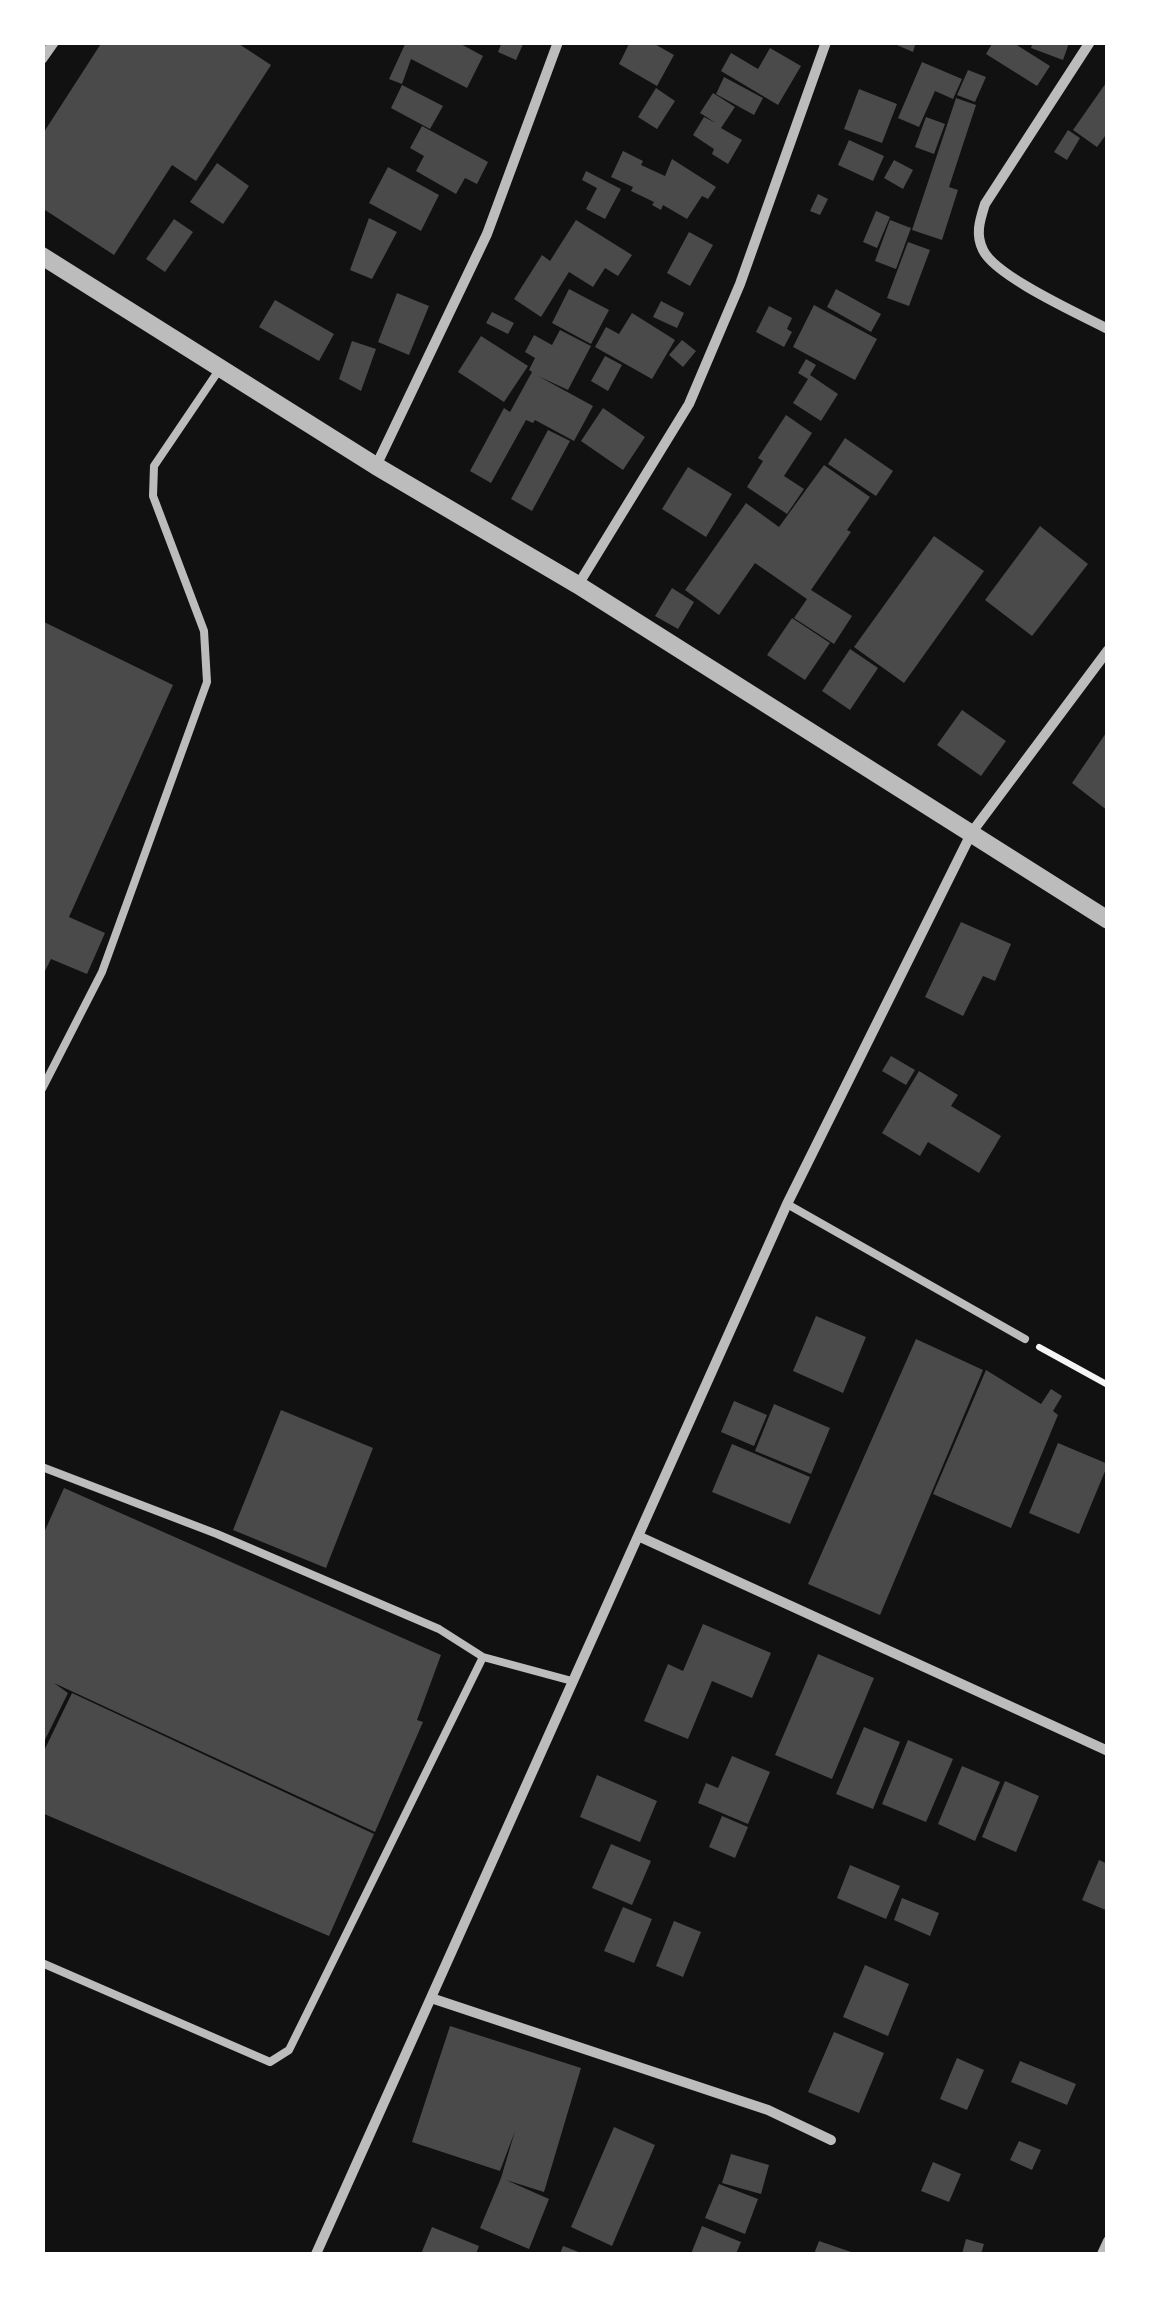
<!DOCTYPE html>
<style>
body{margin:0}
#map{position:relative;width:1150px;height:2297px;overflow:hidden;background:#111;font-family:"Asap Condensed",sans-serif}
canvas{display:block}
.frame{position:absolute;inset:0;border:45px solid #fff;pointer-events:none}
</style>
<div id="map">
<canvas width="1150" height="2297"></canvas>
<div class="frame"></div>
</div>
<script>
const c = document.querySelector('canvas').getContext('2d');
c.lineJoin = 'round';
function paint(path, color) {
  c.fillStyle = color;
  c.fill(path, 'evenodd');
}
function stroke(path, color, width, dash) {
  c.strokeStyle = color;
  c.lineWidth = width;
  c.lineCap = dash ? 'butt' : 'round';
  c.setLineDash(dash || []);
  c.stroke(path);
}
paint(new Path2D(`
 M 102,42 L 236,42 L 271,65 L 196,181 L 172,165 L 114,255 L 42,208 L 42,135 Z
 M 406,42 L 457,42 L 483,56 L 467,88 L 411,59 L 402,84 L 389,79 Z
 M 502,42 L 524,42 L 516,60 L 498,52 Z
 M 630,42 L 651,42 L 674,55 L 657,86 L 619,64 Z
 M 890,42 L 916,42 L 913,52 Z
 M 993,42 L 1012,42 L 1050,66 L 1037,86 L 986,54 Z
 M 1033,42 L 1067,42 L 1069,43 L 1063,60 L 1031,48 Z
 M 770,48 L 801,66 L 778,105 L 721,71 L 731,53 L 758,69 Z
 M 922,62 L 962,79 L 953,99 L 935,91 L 919,127 L 898,118 Z
 M 968,70 L 986,77 L 975,102 L 957,95 Z
 M 724,77 L 763,98 L 754,115 L 716,94 Z
 M 1108,80 L 1108,132 L 1097,147 L 1073,130 Z
 M 402,85 L 443,106 L 430,129 L 391,108 Z
 M 656,88 L 675,101 L 657,129 L 638,117 Z
 M 859,89 L 897,104 L 882,143 L 844,129 Z
 M 713,93 L 735,107 L 721,128 L 742,140 L 728,164 L 712,154 L 714,149 L 693,135 L 704,117 L 716,123 L 700,113 Z
 M 956,98 L 976,105 L 949,187 L 958,190 L 942,240 L 912,230 Z
 M 926,117 L 945,124 L 934,154 L 915,147 Z
 M 422,126 L 488,162 L 477,184 L 465,178 L 456,194 L 416,171 L 424,156 L 410,148 Z
 M 1068,130 L 1080,138 L 1067,160 L 1054,152 Z
 M 849,140 L 884,156 L 873,181 L 838,165 Z
 M 623,151 L 643,161 L 641,165 L 665,176 L 672,159 L 716,187 L 708,199 L 702,196 L 687,219 L 663,205 L 661,210 L 652,205 L 654,202 L 631,191 L 633,187 L 611,177 Z
 M 894,160 L 913,170 L 903,189 L 884,178 Z
 M 217,163 L 249,186 L 223,224 L 190,202 Z
 M 388,167 L 439,195 L 421,231 L 369,203 Z
 M 586,171 L 621,189 L 605,219 L 586,209 L 597,188 L 582,180 Z
 M 818,194 L 828,199 L 820,215 L 810,211 Z
 M 876,211 L 890,217 L 877,248 L 863,242 Z
 M 369,218 L 397,232 L 372,279 L 350,270 Z
 M 174,219 L 193,232 L 165,272 L 146,259 Z
 M 576,220 L 632,255 L 618,276 L 605,268 L 593,287 L 569,272 L 541,317 L 514,299 L 542,255 L 550,261 Z
 M 890,220 L 911,228 L 896,269 L 875,261 Z
 M 689,232 L 713,245 L 690,286 L 667,273 Z
 M 908,242 L 930,250 L 909,306 L 887,298 Z
 M 569,289 L 609,310 L 591,344 L 552,323 Z
 M 836,289 L 881,314 L 871,332 L 827,307 Z
 M 397,293 L 429,306 L 409,355 L 378,342 Z
 M 275,300 L 334,334 L 319,361 L 259,327 Z
 M 661,301 L 684,313 L 677,328 L 653,317 Z
 M 814,305 L 877,339 L 855,380 L 793,347 Z
 M 769,306 L 792,318 L 787,329 L 792,332 L 784,347 L 756,332 Z
 M 492,312 L 514,323 L 508,334 L 486,323 Z
 M 632,313 L 675,340 L 652,379 L 595,347 L 606,327 L 619,334 Z
 M 560,330 L 591,346 L 568,390 L 538,376 L 593,406 L 574,441 L 535,420 L 533,423 L 526,420 L 491,483 L 470,471 L 504,408 L 510,412 L 532,372 L 529,370 L 535,358 L 525,352 L 534,335 L 552,345 Z
 M 481,336 L 528,366 L 504,402 L 458,372 Z
 M 682,340 L 696,351 L 683,367 L 669,355 Z
 M 352,341 L 376,349 L 361,391 L 339,379 Z
 M 605,356 L 622,365 L 608,391 L 591,381 Z
 M 806,359 L 816,365 L 810,375 L 838,394 L 821,421 L 793,403 L 808,379 L 798,373 Z
 M 603,408 L 645,437 L 623,470 L 581,441 Z
 M 786,415 L 812,433 L 784,476 L 804,489 L 787,514 L 747,487 L 763,461 L 758,458 Z
 M 548,430 L 570,441 L 532,511 L 511,499 Z
 M 845,438 L 893,471 L 876,496 L 828,464 Z
 M 824,465 L 870,497 L 847,530 L 851,532 L 811,590 L 852,616 L 834,644 L 794,618 L 807,599 L 755,563 L 719,615 L 685,590 L 746,503 L 779,527 Z
 M 688,467 L 732,494 L 706,537 L 662,509 Z
 M 1040,526 L 1088,564 L 1032,636 L 985,600 Z
 M 934,536 L 984,571 L 904,683 L 854,647 Z
 M 672,588 L 694,602 L 678,629 L 655,616 Z
 M 792,618 L 830,643 L 805,680 L 767,655 Z
 M 42,621 L 173,685 L 69,917 L 105,933 L 87,974 L 51,959 L 42,977 Z
 M 850,649 L 878,668 L 850,710 L 822,691 Z
 M 962,710 L 1006,741 L 981,776 L 937,745 Z
 M 1108,730 L 1108,811 L 1072,783 Z
 M 961,922 L 1011,944 L 995,981 L 983,976 L 963,1016 L 925,997 Z
 M 891,1056 L 915,1070 L 906,1085 L 882,1071 Z
 M 919,1071 L 958,1095 L 951,1106 L 1001,1136 L 979,1173 L 928,1142 L 920,1156 L 882,1133 Z
 M 816,1316 L 866,1337 L 843,1393 L 793,1371 Z
 M 916,1339 L 983,1370 L 880,1615 L 808,1584 Z
 M 986,1370 L 1041,1404 L 1051,1389 L 1062,1396 L 1053,1411 L 1058,1415 L 1011,1528 L 933,1494 Z
 M 734,1401 L 767,1415 L 754,1446 L 721,1432 Z
 M 774,1404 L 830,1428 L 811,1474 L 755,1451 Z
 M 281,1410 L 373,1448 L 326,1568 L 233,1530 Z
 M 1058,1443 L 1108,1464 L 1079,1534 L 1029,1513 Z
 M 732,1444 L 810,1477 L 790,1524 L 712,1492 Z
 M 64,1488 L 441,1655 L 417,1720 L 423,1722 L 375,1832 L 54,1683 L 68,1693 L 42,1746 L 42,1537 Z
 M 703,1624 L 771,1653 L 752,1698 L 712,1681 L 688,1739 L 644,1721 L 668,1664 L 683,1671 Z
 M 818,1654 L 874,1678 L 832,1779 L 775,1755 Z
 M 72,1693 L 374,1834 L 329,1936 L 42,1813 L 42,1755 Z
 M 864,1727 L 900,1742 L 873,1809 L 836,1794 Z
 M 908,1740 L 953,1759 L 926,1822 L 882,1804 Z
 M 732,1756 L 770,1772 L 748,1824 L 698,1803 L 706,1783 L 718,1788 Z
 M 962,1766 L 1000,1782 L 975,1841 L 938,1824 Z
 M 597,1775 L 657,1801 L 640,1842 L 580,1817 Z
 M 1005,1781 L 1039,1796 L 1016,1852 L 982,1837 Z
 M 722,1816 L 748,1827 L 735,1858 L 709,1847 Z
 M 611,1844 L 651,1861 L 632,1905 L 592,1888 Z
 M 1099,1860 L 1108,1864 L 1108,1911 L 1082,1900 Z
 M 850,1865 L 900,1886 L 886,1919 L 837,1898 Z
 M 902,1898 L 939,1913 L 930,1936 L 894,1920 Z
 M 623,1907 L 652,1919 L 634,1963 L 604,1951 Z
 M 674,1921 L 701,1932 L 683,1977 L 656,1966 Z
 M 865,1965 L 909,1984 L 888,2036 L 843,2017 Z
 M 450,2026 L 581,2068 L 544,2192 L 506,2180 L 549,2199 L 529,2249 L 480,2228 L 501,2178 L 515,2131 L 500,2171 L 412,2142 Z
 M 834,2032 L 884,2053 L 859,2113 L 808,2092 Z
 M 957,2058 L 984,2070 L 967,2110 L 940,2099 Z
 M 1020,2061 L 1076,2084 L 1067,2105 L 1011,2082 Z
 M 614,2127 L 655,2145 L 612,2246 L 571,2227 Z
 M 1019,2141 L 1041,2150 L 1032,2170 L 1010,2160 Z
 M 731,2154 L 769,2165 L 761,2194 L 722,2183 Z
 M 933,2162 L 961,2174 L 949,2202 L 921,2191 Z
 M 719,2184 L 758,2199 L 745,2234 L 705,2218 Z
 M 702,2226 L 741,2242 L 736,2254 L 691,2254 Z
 M 432,2227 L 479,2246 L 476,2254 L 421,2254 Z
 M 966,2239 L 984,2244 L 981,2254 L 962,2254 Z
 M 819,2241 L 857,2254 L 814,2254 Z
 M 563,2246 L 584,2254 L 560,2254 Z`), '#4a4a4a');
stroke(new Path2D(`
 M 1039,1347 L 1108,1385`), '#f5f5f5', 6);
stroke(new Path2D(`
 M 42,1089 L 102,972 L 207,682 L 204,631 L 153,496 L 154,466 L 219,370
 M 787,1204 L 1025,1339
 M 42,1467 L 217,1534 L 439,1629 L 483,1657 L 572,1681
 M 42,1963 L 270,2062 L 289,2050 L 483,1657`), '#bcbcbc', 8);
stroke(new Path2D(`
 M 1090,42 L 985,204 C 980,220 975,234 983,250 C 995,276 1079,314 1108,329
 M 42,59 L 54,42
 M 376,466 L 487,234 L 558,42
 M 578,585 L 689,404 L 740,284 L 826,42
 M 638,1536 L 1108,1751
 M 431,1998 L 768,2110 L 831,2140
 M 316,2254 L 787,1204 L 972,832 L 1108,650
 M 1102,2254 L 1108,2241`), '#bcbcbc', 10);
stroke(new Path2D(`
 M 42,256 L 376,466 L 578,585 L 1108,920`), '#bcbcbc', 18);
</script>
